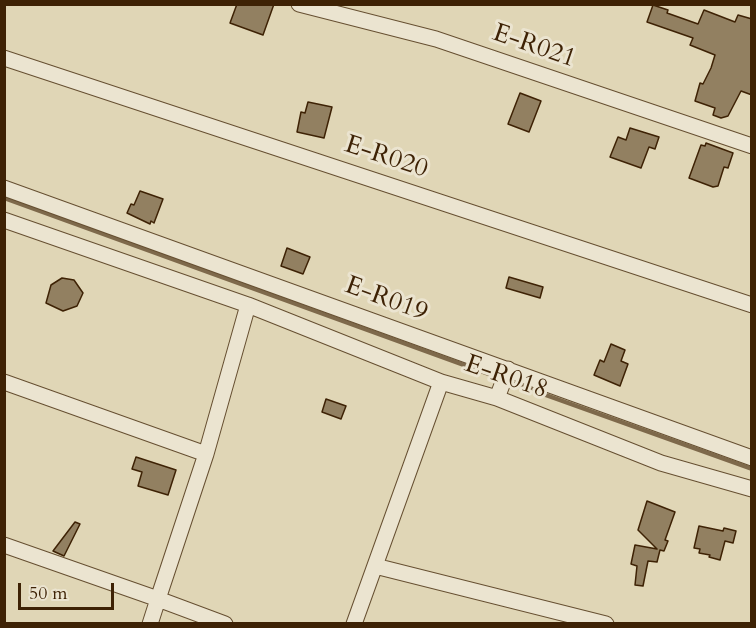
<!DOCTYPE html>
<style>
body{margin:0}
#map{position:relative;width:756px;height:628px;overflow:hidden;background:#e0d6b6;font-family:Cardo,serif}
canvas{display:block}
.frame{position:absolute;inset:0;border:6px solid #3e2205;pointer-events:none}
.scale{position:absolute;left:18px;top:583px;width:96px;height:27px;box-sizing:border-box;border:3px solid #3e2205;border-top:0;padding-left:8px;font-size:18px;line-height:21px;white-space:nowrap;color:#3e2205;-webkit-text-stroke:4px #ebe4d0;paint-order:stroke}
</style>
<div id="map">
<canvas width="756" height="628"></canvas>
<div class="frame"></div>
<div class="scale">50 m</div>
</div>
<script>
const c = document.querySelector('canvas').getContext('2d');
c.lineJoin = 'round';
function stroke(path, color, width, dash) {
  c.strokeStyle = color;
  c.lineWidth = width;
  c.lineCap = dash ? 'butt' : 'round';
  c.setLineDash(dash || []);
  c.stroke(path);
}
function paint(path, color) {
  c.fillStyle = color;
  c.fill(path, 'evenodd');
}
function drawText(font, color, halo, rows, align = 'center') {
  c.font = font + ' Cardo,serif';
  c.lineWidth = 6;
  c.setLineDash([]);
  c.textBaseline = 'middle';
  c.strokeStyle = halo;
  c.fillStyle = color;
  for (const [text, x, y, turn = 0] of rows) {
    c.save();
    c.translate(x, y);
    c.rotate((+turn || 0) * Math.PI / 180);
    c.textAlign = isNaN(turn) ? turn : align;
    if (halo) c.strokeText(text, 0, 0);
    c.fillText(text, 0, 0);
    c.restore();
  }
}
stroke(new Path2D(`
 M 4,198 L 494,376
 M 515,384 L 752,469`), '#7e694b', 4);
const building = new Path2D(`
 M 237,4 L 274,4 L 263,35 L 230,23 Z
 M 653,5 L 668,10 L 667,13 L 698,24 L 704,10 L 735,22 L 738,15 L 752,19 L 752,95 L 741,91 L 728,116 L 721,118 L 713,115 L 715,108 L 695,101 L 700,83 L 703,84 L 711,68 L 715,55 L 690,45 L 693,38 L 647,22 Z
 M 520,93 L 541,101 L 529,132 L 508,124 Z
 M 308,102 L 332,107 L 324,138 L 297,132 L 301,112 L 305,113 Z
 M 630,128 L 659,137 L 655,149 L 649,147 L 641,168 L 610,157 L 618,137 L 626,140 Z
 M 706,143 L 733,153 L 728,168 L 724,167 L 718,186 L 713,187 L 689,178 L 701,145 L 705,146 Z
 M 140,191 L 163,199 L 154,223 L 151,221 L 150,224 L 127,213 L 131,204 L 134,205 Z
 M 287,248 L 310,257 L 303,274 L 281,266 Z
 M 509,277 L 543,287 L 540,298 L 506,288 Z
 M 62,278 L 74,280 L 83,293 L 77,306 L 63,311 L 46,303 L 51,285 Z
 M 611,344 L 625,350 L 621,361 L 628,364 L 620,386 L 594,375 L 600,360 L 604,362 Z
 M 326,399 L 346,406 L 341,419 L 322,412 Z
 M 136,457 L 176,470 L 168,495 L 138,486 L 142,472 L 132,469 Z
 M 647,501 L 675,512 L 665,540 L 668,541 L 664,551 L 660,550 L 657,562 L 648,561 L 643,586 L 635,585 L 637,566 L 631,564 L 635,545 L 657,549 L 638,530 Z
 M 75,522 L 80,524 L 64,556 L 53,551 Z
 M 699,526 L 723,531 L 724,528 L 736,531 L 733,543 L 725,541 L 720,560 L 709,557 L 710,555 L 699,553 L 700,549 L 694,548 Z`);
paint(building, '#928061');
stroke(building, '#3e2205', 1.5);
const minor = new Path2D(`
 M 299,4 L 436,39 L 752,146
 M 4,58 L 752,305
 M 4,188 L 752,458
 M 4,220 L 248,305 L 441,382 L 497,398 L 661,463 L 752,489
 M 4,382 L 206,454
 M 497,398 L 508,369
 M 4,545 L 158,599 L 206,454 L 248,305
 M 375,566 L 606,624
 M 150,624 L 158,599 L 225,624
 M 354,624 L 441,382`);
stroke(minor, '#664f31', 17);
stroke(minor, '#ebe4d0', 15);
drawText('26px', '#3e2205', '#ebe4d0', [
 ["E-R021",534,47,19],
 ["E-R020",386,158,18],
 ["E-R019",386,300,20],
 ["E-R018",506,378,19]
]);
</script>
